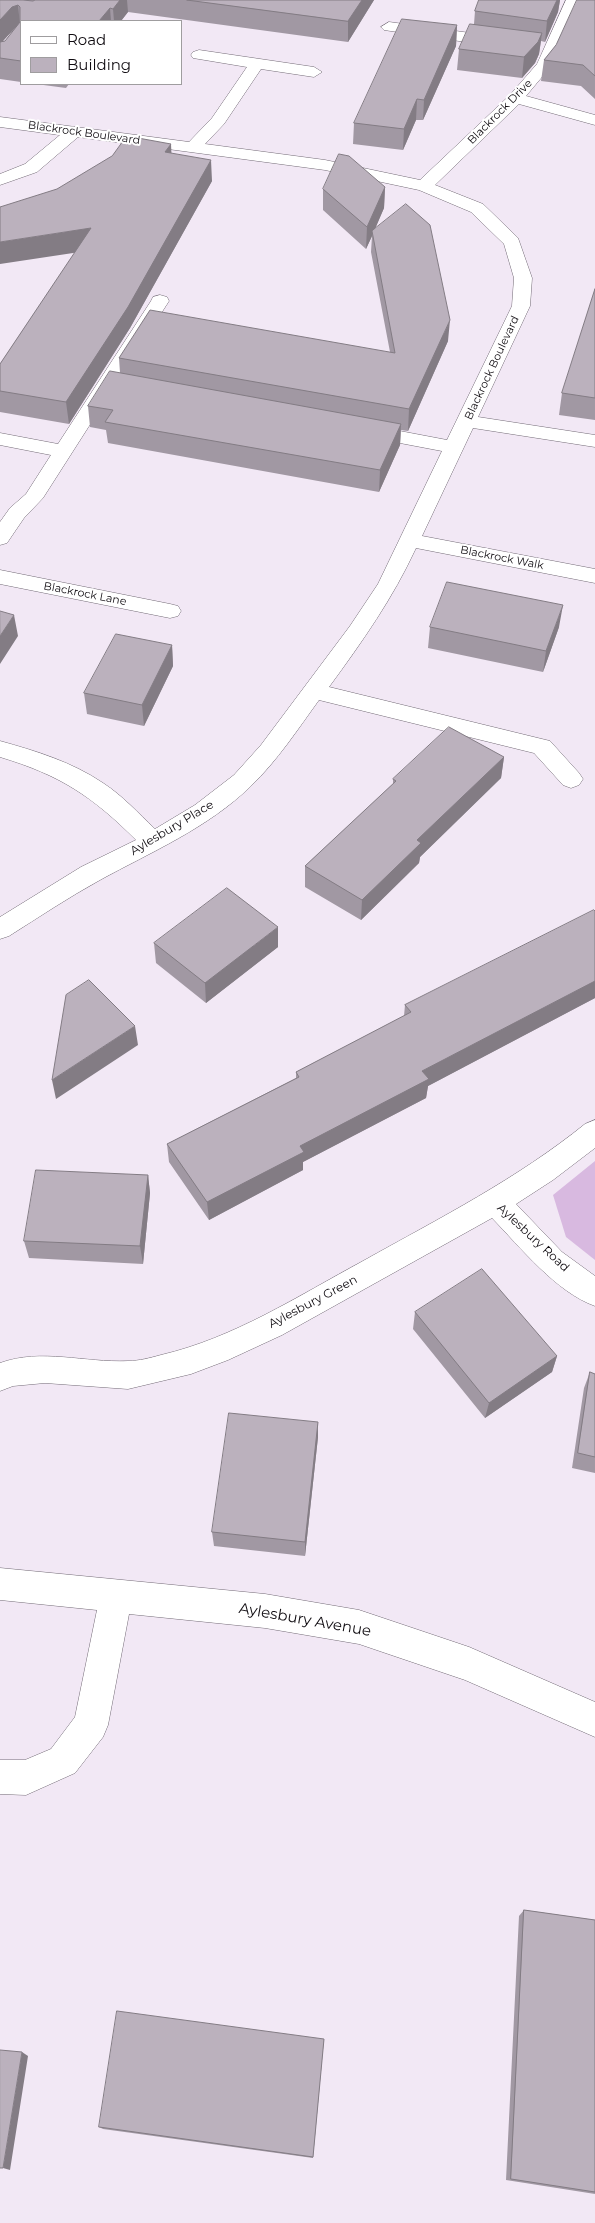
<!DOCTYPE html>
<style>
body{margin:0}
#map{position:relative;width:595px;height:2223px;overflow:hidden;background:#f2e8f5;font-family:Montserrat,sans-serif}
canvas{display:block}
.legend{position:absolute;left:20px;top:20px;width:162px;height:65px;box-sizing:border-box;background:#fff;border:1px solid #9f9d9f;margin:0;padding:6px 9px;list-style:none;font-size:15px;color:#0f0b10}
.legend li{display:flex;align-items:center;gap:10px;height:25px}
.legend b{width:25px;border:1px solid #9f9d9f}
</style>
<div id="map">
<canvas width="595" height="2223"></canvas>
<ul class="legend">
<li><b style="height:6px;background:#fff"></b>Road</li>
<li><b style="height:14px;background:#bbb1bd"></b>Building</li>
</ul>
</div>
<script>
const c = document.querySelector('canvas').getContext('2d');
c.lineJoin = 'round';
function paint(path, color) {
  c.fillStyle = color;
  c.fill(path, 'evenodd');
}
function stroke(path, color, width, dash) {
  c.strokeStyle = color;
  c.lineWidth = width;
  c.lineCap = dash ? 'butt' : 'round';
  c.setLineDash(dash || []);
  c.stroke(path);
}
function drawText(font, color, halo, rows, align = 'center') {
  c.font = font + ' Montserrat,sans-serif';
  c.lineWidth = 4;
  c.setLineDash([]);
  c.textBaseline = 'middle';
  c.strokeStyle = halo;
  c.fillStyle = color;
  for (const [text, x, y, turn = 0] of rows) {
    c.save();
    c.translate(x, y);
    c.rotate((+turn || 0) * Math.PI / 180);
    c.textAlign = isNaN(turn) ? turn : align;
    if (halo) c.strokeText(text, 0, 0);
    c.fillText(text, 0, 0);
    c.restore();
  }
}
paint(new Path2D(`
 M 595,1161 L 595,1260 L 566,1237 L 553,1195 Z`), '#d8b9e0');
const minor = new Path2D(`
 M 566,0 L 582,0 L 552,65 L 526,96 L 595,115 L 595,125 L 519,104 L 435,185 L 483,204 L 518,238 L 532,278 L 530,306 L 478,417 L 595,435 L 595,447 L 473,428 L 422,536 L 595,569 L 595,583 L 416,548 C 393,598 362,642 329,687 L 550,741 L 579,773 L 583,779 L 579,785 L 571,788 L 563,785 L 534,753 L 319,700 C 298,729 277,761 251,786 C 208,828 151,852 100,880 C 69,897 39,917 9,936 L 0,939 L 0,917 L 81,867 L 136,840 C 92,796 60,775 0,757 L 0,741 C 36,751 72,762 103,783 C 123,796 138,813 155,829 L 195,805 L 234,775 L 261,745 L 350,626 L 378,584 L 442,451 L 363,436 L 356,434 L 353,430 L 356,426 L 363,424 L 447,440 L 512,306 L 514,278 L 504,244 L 471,212 L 419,190 L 325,170 L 78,137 L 37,172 L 0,185 L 0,174 L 25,164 L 60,135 L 0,127 L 0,117 L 189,142 L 212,118 L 247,67 L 193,58 L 191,55 L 193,52 L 199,50 L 314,67 L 322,72 L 314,77 L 261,69 L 224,124 L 205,144 L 325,160 L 420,180 L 510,95 L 537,64 Z
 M 389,22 L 500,37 L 508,42 L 500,47 L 384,30 L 381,27 Z
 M 160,295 L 167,297 L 169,301 L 43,498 L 24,518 L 7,543 L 0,545 L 0,522 L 10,508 L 26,494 L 51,455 L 0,445 L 0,433 L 58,444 L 151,301 L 153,297 Z
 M 0,570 L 170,604 L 178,606 L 181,611 L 178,616 L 170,618 L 0,584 Z
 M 595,1120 L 595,1148 L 553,1180 L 516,1204 L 562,1252 L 595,1276 L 595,1306 C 556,1292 521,1248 492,1218 L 282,1335 L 228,1360 L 191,1374 L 128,1389 L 45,1383 L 13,1386 L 0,1391 L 0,1363 C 42,1348 84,1363 128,1361 C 139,1361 150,1358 161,1355 C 234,1338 298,1296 363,1261 C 440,1218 517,1179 585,1124 Z
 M 0,1568 L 265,1594 L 359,1610 L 469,1647 L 595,1702 L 595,1737 L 465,1680 L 359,1644 L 265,1628 L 129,1614 L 108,1725 L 103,1737 L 75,1773 L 26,1795 L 0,1794 L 0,1760 L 25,1760 L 51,1749 L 75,1717 L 97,1610 L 0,1600 Z`);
stroke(minor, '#736b76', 1);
paint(minor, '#fff');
paint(new Path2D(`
 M 0,0 L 374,0 L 348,42 L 128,12 L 121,21 L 21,21 L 21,82 L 0,79 ZM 15,28 L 5,41 L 3,41 Z
 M 479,0 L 560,0 L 558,12 L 545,42 L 541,41 L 539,54 L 535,63 L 522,78 L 457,70 L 459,49 L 474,24 L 475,11 Z
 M 595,0 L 595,99 L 581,86 L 541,81 L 544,60 Z
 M 457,25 L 456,46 L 423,120 L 416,120 L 403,150 L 353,144 L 354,123 Z
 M 36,84 L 69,84 L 66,88 Z
 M 171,144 L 171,153 L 212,181 L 130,328 L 69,424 L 0,412 L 0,364 L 75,253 L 57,189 Z
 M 385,187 L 384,208 L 375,228 L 448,341 L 408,431 L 401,430 L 400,445 L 379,492 L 108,443 L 106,430 L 90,427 L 88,406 L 120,373 L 119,358 L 390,352 L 371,252 L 372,236 L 366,249 L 323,210 L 323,189 Z
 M 595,289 L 595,420 L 559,415 L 562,393 Z
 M 430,627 L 559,627 L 543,672 L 428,648 Z
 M 172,645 L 173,666 L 144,726 L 87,714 L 84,693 Z
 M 504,757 L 501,778 L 420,857 L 419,863 L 361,920 L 305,887 L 305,866 L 393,784 L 393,779 Z
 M 595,911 L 595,998 L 428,1086 L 426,1098 L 303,1162 L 303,1170 L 209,1220 L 169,1162 L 167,1144 L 296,1078 L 296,1072 L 404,1016 L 405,1005 Z
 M 154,943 L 278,947 L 206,1003 L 156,963 Z
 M 148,1175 L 150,1193 L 143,1264 L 29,1258 L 24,1241 Z
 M 415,1312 L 557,1356 L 552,1372 L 485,1418 L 413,1329 Z
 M 590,1372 L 595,1374 L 595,1473 L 572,1468 L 584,1388 Z
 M 318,1422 L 318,1437 L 305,1556 L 214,1546 L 212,1532 Z
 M 524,1910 L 595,1920 L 595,2194 L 506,2180 L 519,1916 Z
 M 324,2039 L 313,2158 L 103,2129 L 99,2127 Z`), '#a198a3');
paint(new Path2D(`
 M 120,0 L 127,0 L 128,12 L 121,21 L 114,21 L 113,9 Z
 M 362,0 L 374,0 L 348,42 L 348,21 Z
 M 557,0 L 560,0 L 558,12 L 545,42 L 547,21 Z
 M 18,5 L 20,25 L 15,28 L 0,44 L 0,20 L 12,7 Z
 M 110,8 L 111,21 L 99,21 Z
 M 457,25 L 456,46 L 423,120 L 424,100 Z
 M 542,33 L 539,54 L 535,63 L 522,78 L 524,57 Z
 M 417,99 L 416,120 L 403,150 L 404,129 Z
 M 171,144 L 172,165 L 165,152 Z
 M 211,160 L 212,181 L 130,328 L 69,424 L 66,402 Z
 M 385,187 L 384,208 L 373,234 L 372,231 L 372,236 L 366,249 L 367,227 Z
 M 91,228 L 93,250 L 0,264 L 0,242 Z
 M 450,320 L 448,341 L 408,431 L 409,409 Z
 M 401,424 L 400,445 L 379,492 L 380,470 Z
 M 563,605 L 559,627 L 543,672 L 546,651 Z
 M 14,615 L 18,636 L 0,664 L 0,636 Z
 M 172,645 L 173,666 L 144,726 L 142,705 Z
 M 504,757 L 501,778 L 420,857 L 419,863 L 361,920 L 362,900 L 417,840 Z
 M 278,927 L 278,947 L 206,1003 L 205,983 Z
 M 595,981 L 595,998 L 428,1086 L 426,1098 L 303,1162 L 303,1170 L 209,1220 L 207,1202 L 422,1071 Z
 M 135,1026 L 138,1045 L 56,1099 L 52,1080 Z
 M 148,1175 L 150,1193 L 143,1264 L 140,1246 Z
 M 557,1356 L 552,1372 L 485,1418 L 489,1403 Z
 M 318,1422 L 318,1437 L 305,1556 L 305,1542 Z
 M 22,2052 L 28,2056 L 10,2170 L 3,2168 Z`), '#837c84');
const building = new Path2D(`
 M 0,0 L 23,0 L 33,1 L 35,0 L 120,0 L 113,9 L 110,8 L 99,21 L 21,21 L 21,61 L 0,58 L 0,42 L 5,41 L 20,22 L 20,7 L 18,5 L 12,7 L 0,20 Z
 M 187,0 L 362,0 L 348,21 Z
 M 479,0 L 557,0 L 547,21 L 475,11 Z
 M 577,0 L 595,0 L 595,76 L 583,65 L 544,60 L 556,45 Z
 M 402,19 L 457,25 L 424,100 L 417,99 L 404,129 L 354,123 Z
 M 470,24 L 542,33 L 538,42 L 524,57 L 459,49 Z
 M 127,136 L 171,144 L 165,152 L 211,160 L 128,307 L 66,402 L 0,391 L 0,364 L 91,228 L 0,242 L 0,207 L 57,189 L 112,156 Z
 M 339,154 L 349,156 L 385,187 L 367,227 L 323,189 Z
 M 406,204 L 430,225 L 450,320 L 409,409 L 119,358 L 150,310 L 395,353 L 372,231 Z
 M 595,289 L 595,398 L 562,393 Z
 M 110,371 L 401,424 L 380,470 L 105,422 L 113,410 L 88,406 Z
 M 447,582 L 563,605 L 546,651 L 430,627 Z
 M 0,611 L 14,615 L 0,636 Z
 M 116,634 L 172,645 L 142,705 L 84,693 Z
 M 449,727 L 504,757 L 417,840 L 421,843 L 362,900 L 305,866 L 396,781 L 393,779 Z
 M 227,888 L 278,927 L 205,983 L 154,943 Z
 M 594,910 L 595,911 L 595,981 L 422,1071 L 429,1079 L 300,1146 L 304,1152 L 207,1202 L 167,1144 L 299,1077 L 296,1072 L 411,1012 L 405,1005 Z
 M 89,980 L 135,1026 L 52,1080 L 66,995 Z
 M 36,1170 L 148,1175 L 140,1246 L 24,1241 Z
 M 482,1269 L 557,1356 L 489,1403 L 415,1312 Z
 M 590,1372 L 595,1374 L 595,1457 L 578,1453 Z
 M 229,1413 L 318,1422 L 305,1542 L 212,1532 Z
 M 524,1910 L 595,1920 L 595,2192 L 511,2179 Z
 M 117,2011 L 324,2039 L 313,2157 L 99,2127 Z
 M 0,2050 L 22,2052 L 3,2168 L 0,2168 Z`);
paint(building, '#bbb1bd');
stroke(building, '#837c84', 1);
drawText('11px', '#0f0b10', '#fff', [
 ["Blackrock Drive",500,112,-45],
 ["Blackrock Boulevard",84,133,8],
 ["Blackrock Boulevard",492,368,-65],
 ["Blackrock Walk",502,558,11],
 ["Blackrock Lane",85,594,11]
]);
drawText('12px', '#0f0b10', '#fff', [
 ["Aylesbury Place",172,828,-31],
 ["Aylesbury Road",533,1238,43],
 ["Aylesbury Green",313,1302,-28]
]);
drawText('15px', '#0f0b10', '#fff', [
 ["Aylesbury Avenue",305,1620,10]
]);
</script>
